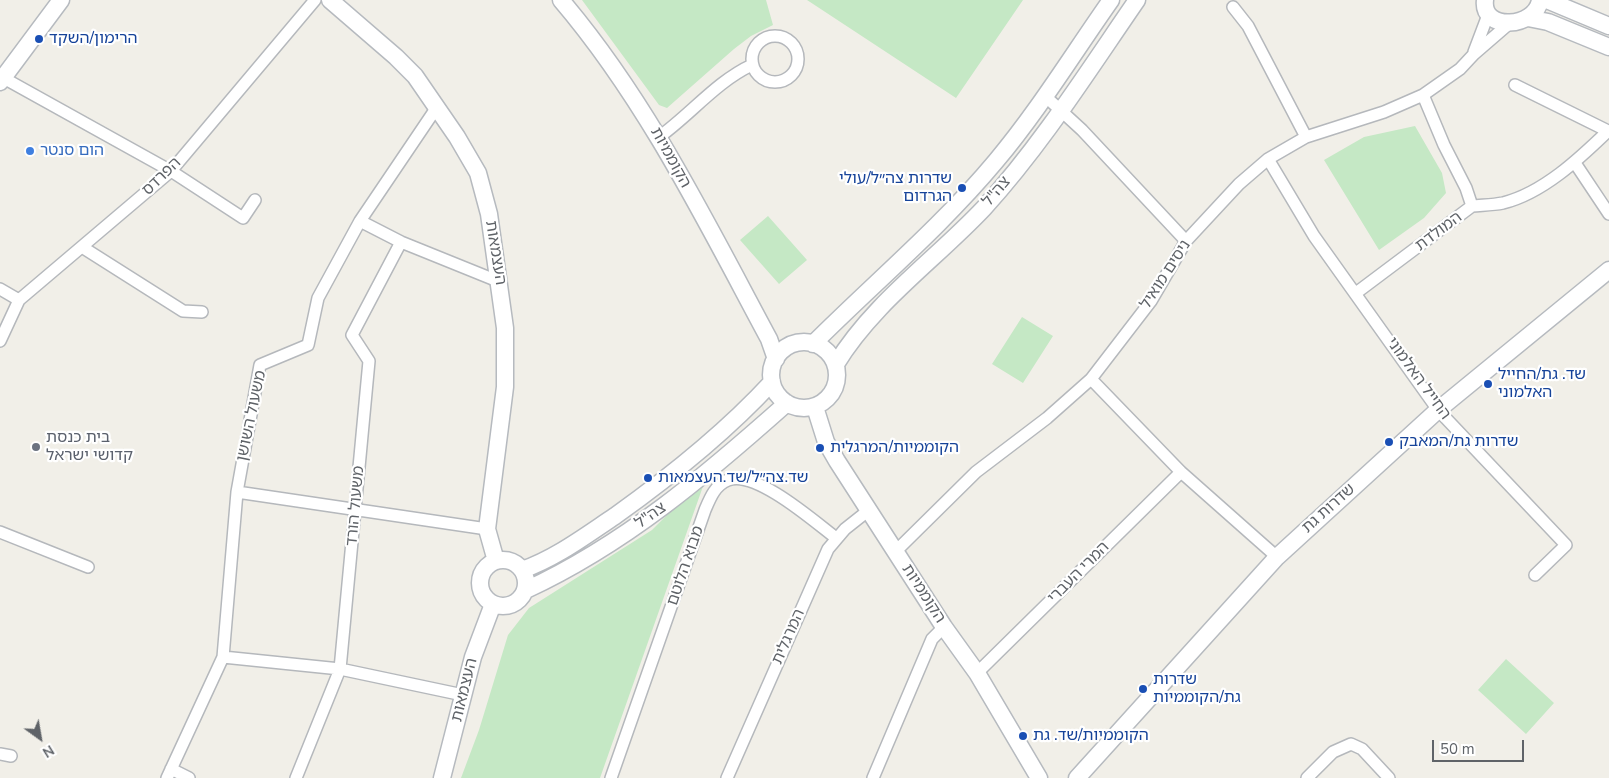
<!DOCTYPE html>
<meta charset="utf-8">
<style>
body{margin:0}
#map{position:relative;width:1609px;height:778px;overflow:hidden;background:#f1efe8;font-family:"Nunito Sans",sans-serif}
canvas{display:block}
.north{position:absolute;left:15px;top:713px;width:50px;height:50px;-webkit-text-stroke:4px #fff;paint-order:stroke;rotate:148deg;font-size:14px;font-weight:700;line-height:20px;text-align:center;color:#5f6368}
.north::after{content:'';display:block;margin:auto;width:18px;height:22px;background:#5f6368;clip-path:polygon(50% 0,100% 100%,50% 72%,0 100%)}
.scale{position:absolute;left:1432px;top:740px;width:92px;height:22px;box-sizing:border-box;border:2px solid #5f6368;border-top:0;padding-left:6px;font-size:15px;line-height:18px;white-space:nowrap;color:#5f6368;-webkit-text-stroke:4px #fff;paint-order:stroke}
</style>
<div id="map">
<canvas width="1609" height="778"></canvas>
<div class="north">N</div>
<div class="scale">50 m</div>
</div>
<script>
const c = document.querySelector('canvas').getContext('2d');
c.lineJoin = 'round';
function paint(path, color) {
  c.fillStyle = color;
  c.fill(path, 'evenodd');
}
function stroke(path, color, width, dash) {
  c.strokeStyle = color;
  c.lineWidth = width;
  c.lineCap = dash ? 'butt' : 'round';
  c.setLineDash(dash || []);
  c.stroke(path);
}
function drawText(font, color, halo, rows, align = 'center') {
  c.font = font + ' "Nunito Sans","Noto Sans Hebrew",sans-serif';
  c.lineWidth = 4.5;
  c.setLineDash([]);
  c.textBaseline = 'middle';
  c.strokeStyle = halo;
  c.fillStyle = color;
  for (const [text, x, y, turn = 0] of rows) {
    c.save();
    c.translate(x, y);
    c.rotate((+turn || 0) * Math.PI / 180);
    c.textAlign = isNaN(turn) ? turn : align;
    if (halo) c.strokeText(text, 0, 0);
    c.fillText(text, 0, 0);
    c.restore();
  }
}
paint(new Path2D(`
 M 582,0 L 766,0 L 773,25 L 751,36 L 734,49 L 667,108 L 659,105 Z
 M 807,0 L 1023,0 L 956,98 Z
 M 1415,126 L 1442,173 L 1446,193 L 1424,218 L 1379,250 L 1324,160 L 1364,137 Z
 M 768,216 L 807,260 L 779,284 L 740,240 Z
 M 1022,317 L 1053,336 L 1023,383 L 992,364 Z
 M 707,475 L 600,778 L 461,778 L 479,730 L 508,635 L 529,608 L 652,530 Z
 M 1506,659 L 1554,703 L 1526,734 L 1478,690 Z`), '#c5e8c5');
const street = new Path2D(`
 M 1233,7 L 1248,26 L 1306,137
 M752 59a23 23 0 1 1 46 0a23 23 0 1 1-46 0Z
 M 1474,52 L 1488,15
 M 0,76 L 171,171 L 243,218 L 255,200
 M 1045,96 L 1082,130 L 1186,241
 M 659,137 C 690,115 717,81 752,65
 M 1268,159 L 1314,236 L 1438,410 L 1566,545 L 1535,575
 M 1575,163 L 1609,214
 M 1472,206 C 1482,205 1493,205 1503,203 C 1543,193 1579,159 1608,131 L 1515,85
 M 360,221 L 401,242 L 500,282
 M 82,247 L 183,311 L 202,312
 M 0,289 L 19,300
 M 1356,293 L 1472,206 L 1466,188 L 1444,145 L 1423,95
 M 0,341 L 19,300 L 171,171 L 315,0
 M 1091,379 L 1181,472 L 1277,557
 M 237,492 L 487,529
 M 0,532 L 88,567
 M 895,552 L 976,472 L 1047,418 L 1091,379 L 1151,301 L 1186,241 L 1239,184 L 1268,159 L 1306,137 L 1384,112 L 1423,95 L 1460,69 L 1474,54 L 1511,22
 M 223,657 L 340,669 L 463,695
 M 977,673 L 1181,472
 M 0,754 L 11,756
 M 171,769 L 189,778
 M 167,778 L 223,657 L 237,492 L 260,365 L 308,345 L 318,298 L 360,221 L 437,107
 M 296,778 L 340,669 L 369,361 L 352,335 L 401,242
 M 611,778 L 705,510 C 710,498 715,485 728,480 C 755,469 815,522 836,538
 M 727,778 L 828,549 L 845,529 L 869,510
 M 873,778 L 932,639 L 944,627
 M 1307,778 L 1333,752 L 1351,744 L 1362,749 L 1389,778`);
const secondary = new Path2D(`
 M 330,0 L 396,57 L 415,76 L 457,137 L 478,173 L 489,214 L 505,328 L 505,387 L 487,529 L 496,561
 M 561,0 C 647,101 706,222 769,339 L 776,359
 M 1485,0 C 1481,32 1536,28 1540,0
 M 1547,0 L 1609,26
 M 1528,18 L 1548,22 L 1609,47
 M 0,82 L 61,0
 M771 375a33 33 0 1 1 66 0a33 33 0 1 1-66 0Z
 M 813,344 C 874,283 941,227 996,161 C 1038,111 1073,54 1111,0
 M 836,364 C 873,303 935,260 984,208 C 1042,144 1088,71 1137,0
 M 815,407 L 826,442 L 837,461 L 944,627 L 977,673 L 1039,778
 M480 583a23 23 0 1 1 46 0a23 23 0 1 1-46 0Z
 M 522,570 C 556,558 585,536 615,516 C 671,476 725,433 772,382
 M 526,590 C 625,544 705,476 787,403
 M 442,778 L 473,657 L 493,604
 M 1077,778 L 1277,557 L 1438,410 L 1609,270`);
stroke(street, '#b5b8bc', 14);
stroke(secondary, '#b6babf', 19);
stroke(street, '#fff', 11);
stroke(secondary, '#fff', 16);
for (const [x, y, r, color] of [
 [39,39,5,"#1a4fb4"],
 [30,151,5,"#3f7fe0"],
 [962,188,5,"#1a4fb4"],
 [1488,384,5,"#1a4fb4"],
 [1389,442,5,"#1a4fb4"],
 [36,447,5,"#6b7280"],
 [820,448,5,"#1a4fb4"],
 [648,478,5,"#1a4fb4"],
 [1143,689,5,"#1a4fb4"],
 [1023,736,5,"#1a4fb4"]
]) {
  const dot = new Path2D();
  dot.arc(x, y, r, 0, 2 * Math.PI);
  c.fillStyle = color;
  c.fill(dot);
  stroke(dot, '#fff', 2);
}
drawText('16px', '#164399', '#fff', [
 ["הרימון/השקד",49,39],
 ["שדרות צה״ל/עולי",952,179,"right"],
 ["הגרדום",952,197,"right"],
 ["שד. גת/החייל",1498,375],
 ["האלמוני",1498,393],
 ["שדרות גת/המאבק",1399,442],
 ["הקוממיות/המרגלית",830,448],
 ["שד.צה״ל/שד.העצמאות",658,478],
 ["שדרות",1153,680],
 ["גת/הקוממיות",1153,698],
 ["הקוממיות/שד. גת",1033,736]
], 'left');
drawText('16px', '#366cbe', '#fff', [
 ["הום סנטר",40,151]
], 'left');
drawText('16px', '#5f6368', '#fff', [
 ["הקוממיות",670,158,61],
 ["הפרדס",162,177,-44],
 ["צה\"ל",997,192,-49],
 ["המולדת",1439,232,-37],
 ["העצמאות",495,253,81],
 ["ניסים מואיל",1166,275,-57],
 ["החייל האלמוני",1418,379,54],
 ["משעול השושן",252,416,-78],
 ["משעול הורד",356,506,-85],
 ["שדרות גת",1329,509,-42],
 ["צה\"ל",651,516,-35],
 ["מבוא הלוטם",686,566,-71],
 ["המרי העברי",1079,573,-45],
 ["הקוממיות",923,594,57],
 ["המרגלית",789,637,-66],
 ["העצמאות",465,690,-76]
]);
drawText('16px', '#5b616d', '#fff', [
 ["בית כנסת",46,438],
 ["קדושי ישראל",46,456]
], 'left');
</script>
